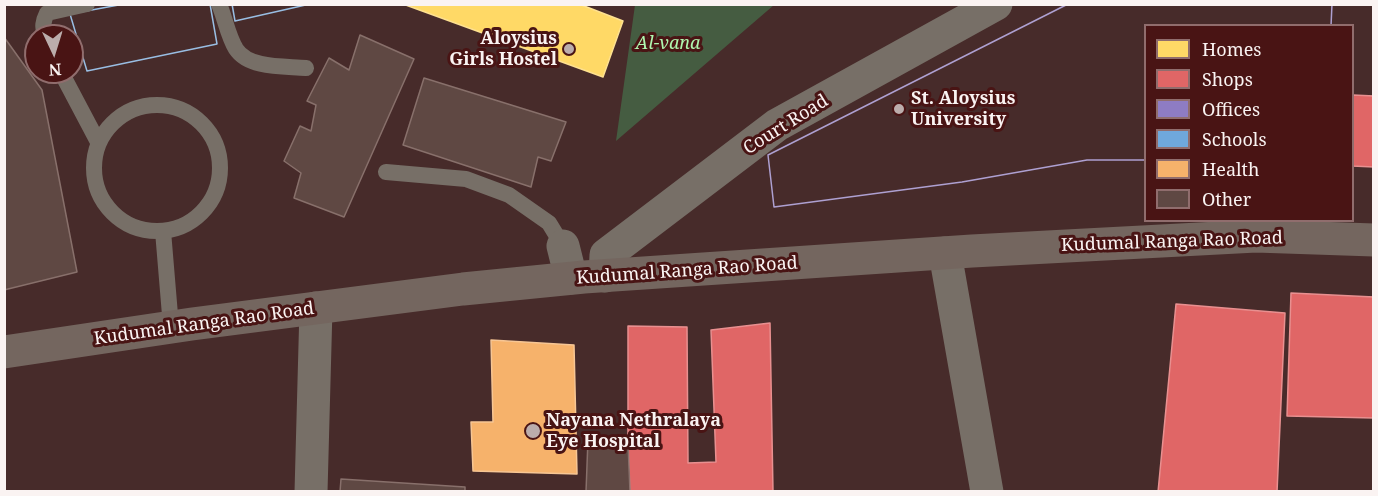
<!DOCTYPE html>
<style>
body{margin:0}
#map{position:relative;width:1378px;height:496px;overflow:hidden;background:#472b2a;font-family:"Noto Serif",serif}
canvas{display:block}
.frame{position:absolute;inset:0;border:6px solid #faf3f2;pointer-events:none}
.legend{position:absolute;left:1144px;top:24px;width:210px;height:198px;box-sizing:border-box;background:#491414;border:2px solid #906d6d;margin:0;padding:8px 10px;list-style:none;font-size:18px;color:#faf3f2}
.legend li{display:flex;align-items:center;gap:12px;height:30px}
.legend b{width:30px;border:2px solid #906d6d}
.north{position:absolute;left:24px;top:24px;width:60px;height:60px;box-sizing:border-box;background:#491414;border:2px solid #906d6d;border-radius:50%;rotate:176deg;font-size:16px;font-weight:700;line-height:24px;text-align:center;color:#faf3f2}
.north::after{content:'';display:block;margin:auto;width:21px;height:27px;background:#bbadac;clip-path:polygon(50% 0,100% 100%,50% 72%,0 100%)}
</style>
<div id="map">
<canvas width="1378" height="496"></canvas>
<div class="frame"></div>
<ul class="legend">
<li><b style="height:16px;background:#ffd966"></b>Homes</li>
<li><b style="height:16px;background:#e06666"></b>Shops</li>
<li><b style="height:16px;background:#8e7cc3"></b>Offices</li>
<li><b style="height:16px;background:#6fa8dc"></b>Schools</li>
<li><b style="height:16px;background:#f6b26b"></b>Health</li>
<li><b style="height:16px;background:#5f4843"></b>Other</li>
</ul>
<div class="north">N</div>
</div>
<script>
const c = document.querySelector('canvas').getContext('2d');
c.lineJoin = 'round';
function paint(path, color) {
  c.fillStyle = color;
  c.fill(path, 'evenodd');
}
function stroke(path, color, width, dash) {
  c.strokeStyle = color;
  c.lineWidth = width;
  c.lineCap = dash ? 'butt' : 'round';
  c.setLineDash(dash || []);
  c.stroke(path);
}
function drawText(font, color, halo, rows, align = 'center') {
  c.font = font + ' "Noto Serif",serif';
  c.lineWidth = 6;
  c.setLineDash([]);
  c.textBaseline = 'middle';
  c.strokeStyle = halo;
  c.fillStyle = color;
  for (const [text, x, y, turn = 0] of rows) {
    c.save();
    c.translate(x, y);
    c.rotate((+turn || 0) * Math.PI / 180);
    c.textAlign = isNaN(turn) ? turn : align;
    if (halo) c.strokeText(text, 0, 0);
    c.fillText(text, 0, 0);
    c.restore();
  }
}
paint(new Path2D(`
 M 635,5 L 635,4 L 774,5 L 616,141 Z`), '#455c41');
const homes = new Path2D(`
 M 403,4 L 579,4 L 623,21 L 603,77 Z`);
paint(homes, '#ffd966');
stroke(homes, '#fee190', 1.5);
const shops = new Path2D(`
 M 1353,95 L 1374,96 L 1374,167 L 1352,166 Z
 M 1291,293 L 1374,297 L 1374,418 L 1287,416 Z
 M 1176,304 L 1285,313 L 1277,492 L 1158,492 Z
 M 770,323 L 773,492 L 630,492 L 628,443 L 628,326 L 687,327 L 688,463 L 716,462 L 711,330 Z`);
paint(shops, '#e06666');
stroke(shops, '#e89090', 1.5);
const offices = new Path2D(`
 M 1068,4 L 1332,4 L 1331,26 L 1146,26 L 1146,160 L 1087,160 L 962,182 L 774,207 L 768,155 Z
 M 1068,4 L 1332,4 L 1331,26 L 1146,26 L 1146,160 L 1087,160 L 962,182 L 774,207 L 768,155 Z`);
paint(offices, '#8e7cc3');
stroke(offices, '#aea0d1', 1.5);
const schools = new Path2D(`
 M 124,4 L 210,4 L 217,44 L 87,71 L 70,14 Z
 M 124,4 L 210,4 L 217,44 L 87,71 L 70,14 Z
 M 232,4 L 310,4 L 235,21 Z
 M 232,4 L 310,4 L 235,21 Z`);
paint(schools, '#6fa8dc');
stroke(schools, '#99bee3', 1.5);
const health = new Path2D(`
 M 491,340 L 574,345 L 577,474 L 473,471 L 471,422 L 493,422 Z`);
paint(health, '#f6b26b');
stroke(health, '#f7c694', 1.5);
const building = new Path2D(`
 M 360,35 L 414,59 L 344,217 L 294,198 L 301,173 L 284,161 L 300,126 L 311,131 L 316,105 L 307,101 L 329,58 L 349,70 Z
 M 4,37 L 42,90 L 77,272 L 4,290 Z
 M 424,78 L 566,122 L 551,161 L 538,157 L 531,187 L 403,145 Z
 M 588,439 L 628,443 L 630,492 L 586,492 Z
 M 341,479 L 465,487 L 465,492 L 340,492 Z`);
paint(building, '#5f4843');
stroke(building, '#88706b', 1.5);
stroke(new Path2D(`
 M 219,4 C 225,18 228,36 236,49 C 249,69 285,66 306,68
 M 45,36 C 42,27 43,21 47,13 L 87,4
 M 61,72 L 98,142
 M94 168a63 63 0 1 1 126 0a63 63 0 1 1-126 0Z
 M 386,172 L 466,179 L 509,195 L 549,223 L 563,246
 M 163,231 L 171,327`), '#776f67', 16);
stroke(new Path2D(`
 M 563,246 L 571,278
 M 945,253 L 987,492
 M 605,276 L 606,255 L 777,125 L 996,4
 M 311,492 L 316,308`), '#776f67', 33);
stroke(new Path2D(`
 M 4,352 L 192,324 L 463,289 L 584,277 L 972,251 L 1256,236 L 1374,240`), '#74665f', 33);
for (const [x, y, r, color] of [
 [569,49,6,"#bbadac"],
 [899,109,6,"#bbadac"],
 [533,431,8,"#bbadac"]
]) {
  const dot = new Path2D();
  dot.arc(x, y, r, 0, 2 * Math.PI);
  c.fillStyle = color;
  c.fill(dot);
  stroke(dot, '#491414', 2);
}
drawText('bold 18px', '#faf3f2', '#491414', [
 ["Aloysius",557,39,"right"],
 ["Girls Hostel",557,60,"right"],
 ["St. Aloysius",911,99],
 ["University",911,120],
 ["Nayana Nethralaya",546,421],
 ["Eye Hospital",546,442]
], 'left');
drawText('italic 18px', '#aff6af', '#491414', [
 ["Al-vana",668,44]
]);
drawText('18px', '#faf3f2', '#491414', [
 ["Court Road",786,125,-32],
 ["Kudumal Ranga Rao Road",1172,242,-2],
 ["Kudumal Ranga Rao Road",687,271,-4],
 ["Kudumal Ranga Rao Road",204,324,-8]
]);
</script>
